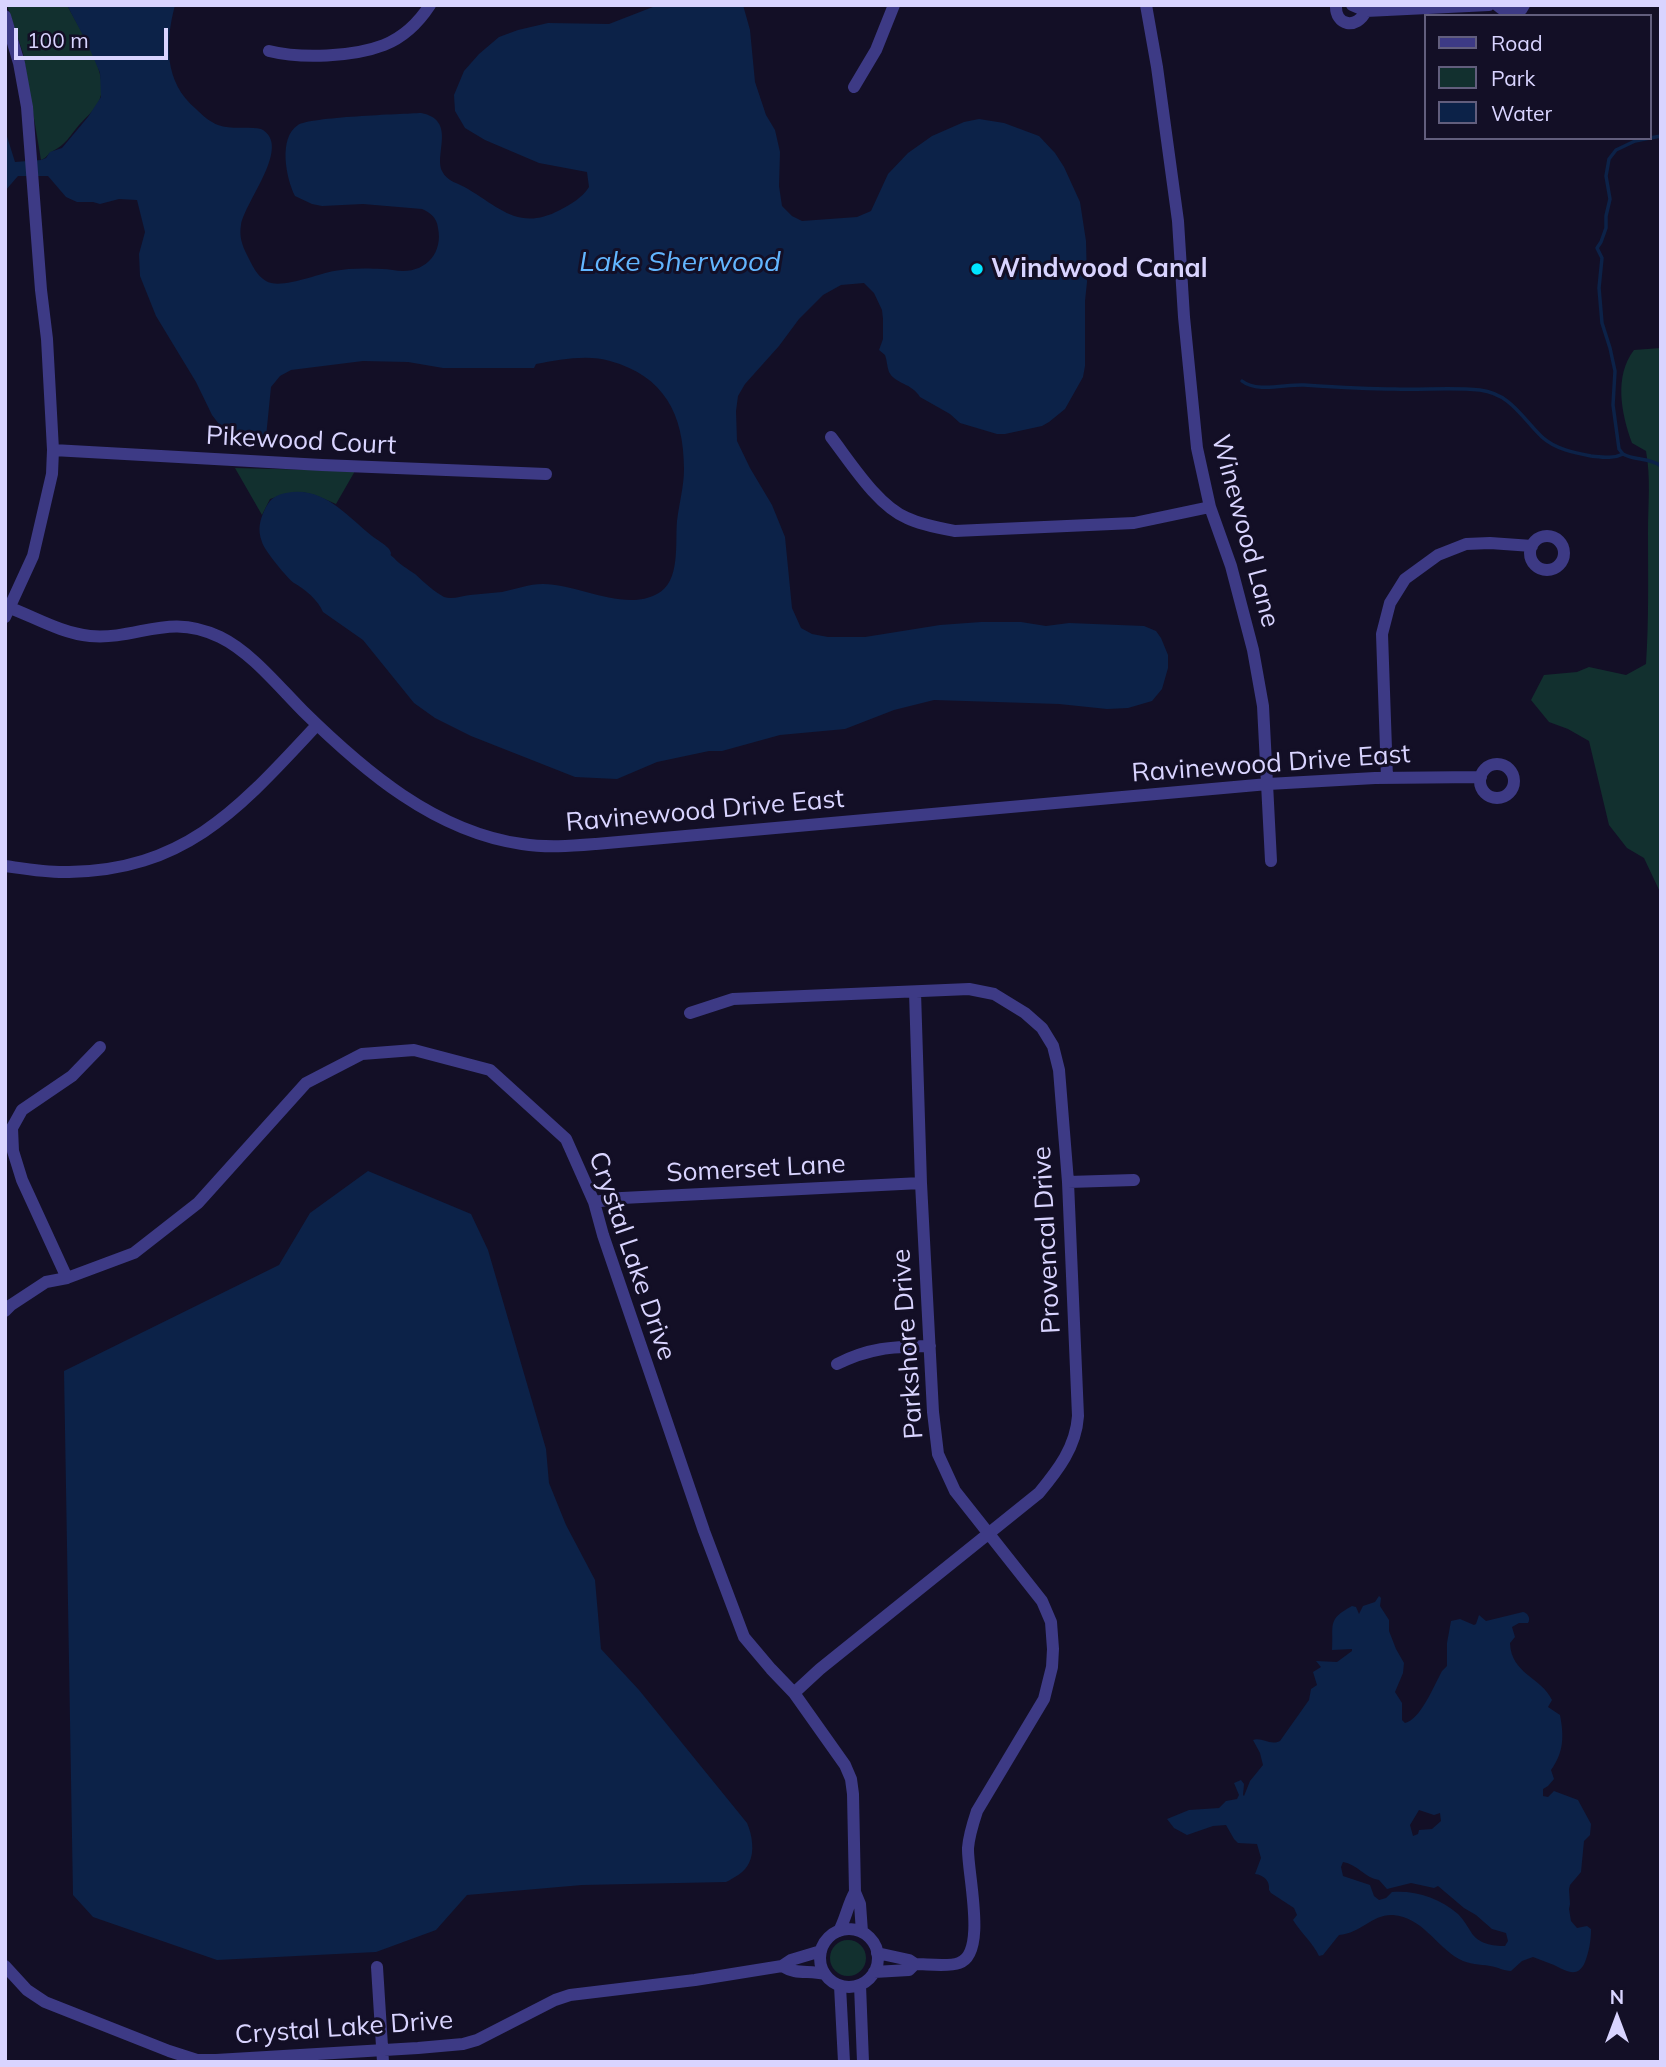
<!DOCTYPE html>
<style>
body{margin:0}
#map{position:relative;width:1666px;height:2067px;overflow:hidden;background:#130f26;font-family:Mulish,sans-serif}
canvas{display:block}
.frame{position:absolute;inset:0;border:7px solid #d9d4ff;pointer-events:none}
.legend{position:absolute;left:1424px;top:14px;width:228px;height:126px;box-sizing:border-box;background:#130f26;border:2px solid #625e7d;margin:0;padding:9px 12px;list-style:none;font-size:21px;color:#d9d4ff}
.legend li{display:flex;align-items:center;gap:14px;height:35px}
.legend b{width:35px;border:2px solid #625e7d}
.north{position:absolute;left:1582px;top:1983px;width:70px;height:70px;-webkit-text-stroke:5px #130f26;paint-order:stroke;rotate:0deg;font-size:19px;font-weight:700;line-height:28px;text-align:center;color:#d9d4ff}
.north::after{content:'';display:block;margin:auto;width:24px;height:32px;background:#d9d4ff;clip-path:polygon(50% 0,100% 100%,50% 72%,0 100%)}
.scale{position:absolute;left:14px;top:28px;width:154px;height:32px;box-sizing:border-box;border:4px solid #d9d4ff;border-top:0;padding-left:9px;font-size:21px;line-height:24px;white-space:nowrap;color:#d9d4ff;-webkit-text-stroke:5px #130f26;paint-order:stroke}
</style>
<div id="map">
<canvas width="1666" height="2067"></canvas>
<div class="frame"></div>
<ul class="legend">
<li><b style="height:9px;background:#3d3a85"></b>Road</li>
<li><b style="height:19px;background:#12302f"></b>Park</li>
<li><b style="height:19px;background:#0c2248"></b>Water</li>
</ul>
<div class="north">N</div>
<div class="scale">100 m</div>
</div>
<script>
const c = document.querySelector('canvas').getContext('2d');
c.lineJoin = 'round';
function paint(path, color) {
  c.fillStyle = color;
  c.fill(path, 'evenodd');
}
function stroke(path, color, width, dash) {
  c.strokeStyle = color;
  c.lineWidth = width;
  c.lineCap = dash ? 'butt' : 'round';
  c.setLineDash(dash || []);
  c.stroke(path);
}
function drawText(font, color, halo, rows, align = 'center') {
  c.font = font + ' Mulish,sans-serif';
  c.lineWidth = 6;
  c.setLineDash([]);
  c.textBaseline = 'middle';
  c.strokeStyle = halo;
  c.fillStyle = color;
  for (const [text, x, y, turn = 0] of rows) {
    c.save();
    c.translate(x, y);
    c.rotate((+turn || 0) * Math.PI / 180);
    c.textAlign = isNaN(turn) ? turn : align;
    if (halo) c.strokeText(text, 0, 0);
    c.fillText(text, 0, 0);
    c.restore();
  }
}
paint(new Path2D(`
 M 7,5 L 67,5 C 79,28 107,70 101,95 C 98,108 87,116 79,125 C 70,136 65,145 53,151 C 48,153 47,158 41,160 L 23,53 Z
 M 1661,348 L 1661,894 L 1644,858 L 1627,848 L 1609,825 L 1589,741 L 1568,729 L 1549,722 L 1531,700 L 1544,675 L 1577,672 L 1589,667 L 1626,675 L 1646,664 C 1649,620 1648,577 1648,533 C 1648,505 1651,478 1646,451 L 1632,443 C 1621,413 1614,376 1634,350 Z
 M 235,468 L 355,471 L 336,504 C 306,491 301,488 270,499 L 262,515 Z
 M830 1958a18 18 0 1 1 36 0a18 18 0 1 1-36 0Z`), '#12302f');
paint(new Path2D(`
 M 67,5 L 175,5 C 165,43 164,82 196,109 C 202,115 210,122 218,125 C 231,130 247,126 261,129 C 293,145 245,201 241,225 C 239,236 242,245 247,255 C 252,265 257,276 266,281 C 280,290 317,274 334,271 C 348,268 367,268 382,269 C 389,269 396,271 403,271 C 427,271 443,252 438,228 C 437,218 431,213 422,209 L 363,204 L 322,206 L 312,204 L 295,196 C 286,178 278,138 298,125 C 309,117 402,114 421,113 C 457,120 434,154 442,171 C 447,182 459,183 468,189 C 501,209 520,231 560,210 C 571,204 582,198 589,187 L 587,172 L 539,163 L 485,140 L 465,128 L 455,111 L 454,95 L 464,71 L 479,54 L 499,37 L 518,30 L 548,23 L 609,24 L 658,5 L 743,5 L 750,30 L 755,82 L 766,115 L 775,130 L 780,152 L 779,186 L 782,206 L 792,216 L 802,221 L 857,217 L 871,211 L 888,174 L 908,153 L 932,136 L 964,122 L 979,119 L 1004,123 L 1039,136 L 1055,153 L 1064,167 L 1080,202 L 1086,241 L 1087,282 L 1085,301 L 1085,366 L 1083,377 L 1065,409 L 1049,422 L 1042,426 L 1005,434 L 997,434 L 960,423 L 950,414 L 920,397 C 912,383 895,384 889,372 C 887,367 887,360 885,355 L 879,350 L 883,339 L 883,319 L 882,310 L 874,293 L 864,283 L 841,285 L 823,295 L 799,319 L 779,346 L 745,384 L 738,396 L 736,411 L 737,441 L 750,468 L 772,505 L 785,537 L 792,608 L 801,628 L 812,634 L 828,637 L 865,637 L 940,625 L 981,622 L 1021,622 L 1046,626 L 1069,623 L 1144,626 L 1156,631 L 1161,638 L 1168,655 L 1168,668 L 1162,689 L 1152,701 L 1128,708 L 1107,709 L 1059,704 L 934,700 L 894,710 L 845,729 L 780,735 L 722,751 L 709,751 L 657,762 L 617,779 L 575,777 L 471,736 L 435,718 L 414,703 L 363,640 L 323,612 C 318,600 305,589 294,583 C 288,579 264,550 262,542 C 257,529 260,519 266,507 C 271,498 276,495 286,493 C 323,485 347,516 372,536 C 377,540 385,544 389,549 C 394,557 387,552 394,558 C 400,565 408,569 415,574 C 424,582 433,591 444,597 C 452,600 462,596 470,595 C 481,594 491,593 502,592 C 516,589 529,584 543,584 C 578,584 624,612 657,594 C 681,582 675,543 677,521 C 679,504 684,486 684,469 C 684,414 664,376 610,361 C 587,354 559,360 536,364 L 534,368 L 443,368 L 408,362 L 363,361 L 291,370 L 280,376 L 271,387 L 266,437 L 260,441 L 244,444 L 234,441 L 228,436 L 212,415 L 196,382 L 156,316 L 140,276 L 139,254 L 145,232 L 137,200 L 119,199 L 100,204 L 93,202 L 77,202 L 66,197 L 48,176 L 18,176 L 5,191 L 5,130 L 15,162 L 41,160 L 46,158 L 50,152 L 62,148 L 88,117 L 101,97 L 100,73 L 88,45 Z
 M 368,1171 L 471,1214 L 488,1250 L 546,1449 L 549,1483 L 566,1525 L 595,1580 L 601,1649 L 639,1690 L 747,1823 C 752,1834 755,1852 749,1863 C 745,1872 734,1878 726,1882 L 582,1885 L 467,1895 L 436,1930 L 376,1952 L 217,1960 L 93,1917 L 73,1895 L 64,1371 L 279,1265 L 310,1213 Z
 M 1379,1596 L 1381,1598 L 1380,1606 L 1389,1620 L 1389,1631 L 1396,1649 L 1404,1663 L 1403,1673 L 1395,1692 L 1402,1703 L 1402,1720 L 1405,1723 C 1420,1720 1434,1686 1442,1671 L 1447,1666 L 1447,1643 L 1451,1621 L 1460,1619 L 1474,1625 L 1476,1624 L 1479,1615 L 1486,1621 L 1523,1612 C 1528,1613 1531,1619 1528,1623 L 1519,1623 L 1512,1627 L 1515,1637 L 1510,1643 C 1511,1674 1541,1677 1552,1700 L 1548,1707 L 1560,1715 C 1564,1736 1564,1752 1551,1770 L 1554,1779 L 1548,1786 L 1543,1789 L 1543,1796 L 1548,1797 L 1554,1791 L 1578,1800 L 1591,1824 L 1590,1835 L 1584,1841 L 1581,1872 L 1570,1885 L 1569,1889 L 1570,1904 L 1569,1909 L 1571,1921 L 1577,1928 L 1587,1926 L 1591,1929 C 1591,1941 1589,1951 1585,1962 C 1578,1979 1566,1971 1554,1965 C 1547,1962 1540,1960 1533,1957 L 1522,1961 L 1511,1971 C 1504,1971 1498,1967 1490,1966 C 1479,1964 1470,1965 1459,1959 C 1436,1946 1422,1917 1393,1915 C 1372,1914 1362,1933 1339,1935 L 1323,1955 L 1319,1956 C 1313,1943 1301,1933 1293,1920 L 1297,1915 L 1294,1908 L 1271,1893 L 1269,1890 C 1270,1881 1264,1875 1255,1874 L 1261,1858 L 1257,1844 L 1238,1843 L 1234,1839 L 1226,1825 L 1213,1826 L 1187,1835 L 1174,1828 L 1167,1819 L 1189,1810 L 1219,1808 L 1226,1801 L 1237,1799 L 1239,1795 L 1234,1783 L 1241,1780 L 1244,1784 L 1243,1795 L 1244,1796 L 1250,1781 L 1263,1765 L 1260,1753 L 1253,1740 C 1262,1737 1270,1746 1280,1741 L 1309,1700 L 1311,1689 L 1317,1685 L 1313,1672 L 1321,1667 L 1316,1661 L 1337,1662 L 1352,1651 L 1352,1649 L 1332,1650 C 1334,1625 1326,1620 1352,1606 L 1356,1607 L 1359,1614 L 1363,1606 L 1375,1602 ZM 1419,1810 L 1434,1815 L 1440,1813 L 1441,1821 L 1432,1829 L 1419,1830 L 1418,1834 L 1413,1836 L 1410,1825 ZM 1343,1862 C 1357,1864 1365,1878 1379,1880 L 1387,1889 L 1411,1883 L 1434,1888 L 1438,1886 L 1464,1908 L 1476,1915 L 1492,1929 L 1506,1933 L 1508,1941 L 1505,1946 C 1493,1946 1478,1944 1471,1932 C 1467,1926 1464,1920 1458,1914 C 1440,1898 1415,1890 1392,1892 L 1386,1898 L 1379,1900 L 1374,1896 L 1370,1885 L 1343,1876 L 1341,1867 Z`), '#0c2248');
stroke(new Path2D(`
 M 1650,138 L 1661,136
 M 1242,381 C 1257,393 1286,384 1304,385 C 1334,387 1364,389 1395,389 C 1423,390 1452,387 1480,390 C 1511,394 1522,418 1542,437 C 1555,449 1575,453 1591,456 C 1602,457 1613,459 1623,454 C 1635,461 1649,457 1661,466
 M 1623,454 L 1619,449 L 1613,405 L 1615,371 L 1610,348 L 1602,323 L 1599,288 L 1602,258 L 1597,248 L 1601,242 L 1606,228 L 1606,216 L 1610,199 L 1606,176 L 1609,159 L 1616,150 L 1635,141 L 1650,138`), '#0c2248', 3.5);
stroke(new Path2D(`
 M 1146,5 L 1157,67 L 1178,221 L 1184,317 L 1197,448 L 1210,507 L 1231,566 L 1253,650 L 1263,706 L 1271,861
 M 1336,5 C 1335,26 1357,30 1366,11
 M 1352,5 L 1366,11 L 1489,5
 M 1497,5 C 1506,13 1518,18 1524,5
 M 5,16 L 19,63 L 27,107 L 41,290 L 47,339 L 53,450 L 52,474 L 33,556 L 5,617
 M 269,51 C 301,59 353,57 384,45 C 404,37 419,22 430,5
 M 854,87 L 876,50 L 894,5
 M 831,437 C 851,463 877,505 907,518 C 922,525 939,528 955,531 L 1134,523 L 1210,507
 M 53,450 L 322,465 L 546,474
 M1530 553a17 17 0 1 1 34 0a17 17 0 1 1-34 0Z
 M 5,606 C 33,616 60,633 90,636 C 140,640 167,612 220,637 C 251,652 279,687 303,711 C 363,770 435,832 522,844 C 547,848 571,846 596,844 L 1268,784 L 1375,778 L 1481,777
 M1480 781a17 17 0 1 1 34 0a17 17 0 1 1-34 0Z
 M 1387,778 L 1382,634 L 1390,603 L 1405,579 L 1438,555 L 1466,544 L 1490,543 L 1532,546
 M 5,866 C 26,869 48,873 69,872 C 188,870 242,805 317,725
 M 690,1013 L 733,999 L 969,989 L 994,994 L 1025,1013 L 1042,1028 L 1053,1046 L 1059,1070 L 1068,1182 L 1078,1416 C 1076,1447 1058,1470 1039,1493 L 820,1669 L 794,1693
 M 1068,1182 L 1134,1180
 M 594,1202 L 622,1198 L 921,1183
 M 67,1278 L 22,1180 L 13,1151 L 12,1128 L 22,1110 L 72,1076 L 100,1047
 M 5,1311 L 11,1305 L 46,1282 L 67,1278 L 134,1253 L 198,1203 L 306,1083 L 362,1054 L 414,1050 L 490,1070 L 566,1139 L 594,1202 L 603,1235 L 704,1531 L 744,1637 L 771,1669 L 794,1693 L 845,1765 L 851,1779 L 853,1794 L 855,1892 L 860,1904 L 862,1932
 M 837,1364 C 871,1347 893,1347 930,1346
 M820 1958a29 29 0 1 1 58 0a29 29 0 1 1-58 0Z
 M 839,1931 C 846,1918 848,1904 855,1892
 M 877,1953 L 909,1960 L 915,1964 C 927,1964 949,1967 959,1963 C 988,1954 967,1872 968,1848 C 969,1835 973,1823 977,1811 L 1044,1699 L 1052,1667 L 1053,1649 L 1051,1622 L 1042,1601 L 955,1491 L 938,1454 L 933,1412 L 921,1183 L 915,992
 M 5,1966 L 27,1990 L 45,2002 L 169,2051 L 197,2060 L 216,2060 L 418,2048 L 463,2044 L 477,2040 L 555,2000 L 570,1995 L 695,1980 L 782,1966 L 791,1960 L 821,1951
 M 782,1966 C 796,1975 808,1970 825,1974
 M 377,1967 L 383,2062
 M 874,1972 L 909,1970 L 915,1964
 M 860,1985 L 863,2062
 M 840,1986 L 844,2062`), '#3d3a85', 12);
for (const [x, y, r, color] of [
 [977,269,7,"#00e5ff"]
]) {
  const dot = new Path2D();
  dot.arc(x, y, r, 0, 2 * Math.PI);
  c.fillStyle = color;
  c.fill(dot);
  stroke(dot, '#130f26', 2.5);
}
drawText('bold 26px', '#d9d4ff', '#130f26', [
 ["Windwood Canal",991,269]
], 'left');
drawText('26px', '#d9d4ff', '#130f26', [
 ["Pikewood Court",301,441,3],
 ["Winewood Lane",1245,531,75],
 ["Ravinewood Drive East",1271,764,-4],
 ["Ravinewood Drive East",705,811,-5],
 ["Somerset Lane",756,1169,-3],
 ["Provencal Drive",1047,1240,-93],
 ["Crystal Lake Drive",632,1256,71],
 ["Parkshore Drive",908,1344,-94],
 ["Crystal Lake Drive",344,2028,-4]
]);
drawText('italic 28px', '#62b6ff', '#130f26', [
 ["Lake Sherwood",680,263]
]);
</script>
